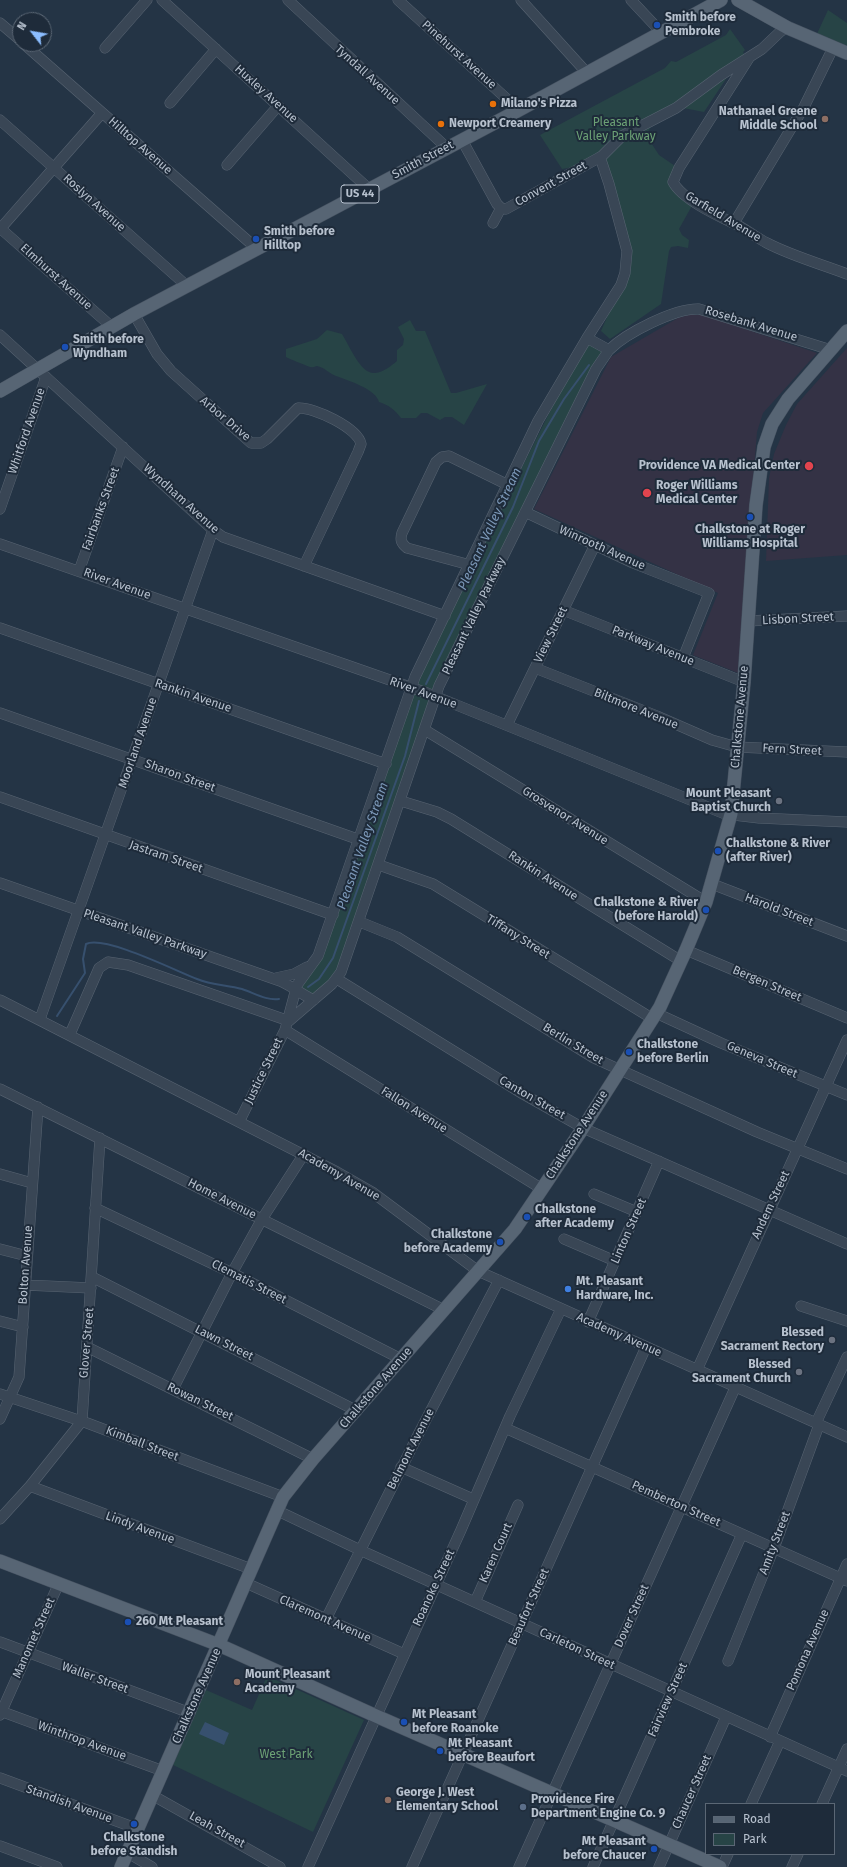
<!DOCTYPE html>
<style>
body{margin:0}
#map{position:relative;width:847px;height:1867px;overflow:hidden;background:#243445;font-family:"Fira Sans",sans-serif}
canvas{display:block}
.legend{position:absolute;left:705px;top:1803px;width:130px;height:52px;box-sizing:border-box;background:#1e2b3a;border:1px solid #5b6775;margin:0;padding:5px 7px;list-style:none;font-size:12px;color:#b7c1ce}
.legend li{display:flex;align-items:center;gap:8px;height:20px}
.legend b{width:20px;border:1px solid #5b6775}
.north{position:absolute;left:12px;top:12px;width:40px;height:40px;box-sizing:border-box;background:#1e2b3a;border:1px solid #5b6775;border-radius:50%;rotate:301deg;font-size:11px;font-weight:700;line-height:16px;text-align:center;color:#b7c1ce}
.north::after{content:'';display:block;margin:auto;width:14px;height:18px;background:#8bbdff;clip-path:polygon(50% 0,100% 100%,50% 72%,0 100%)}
</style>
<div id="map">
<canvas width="847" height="1867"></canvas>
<ul class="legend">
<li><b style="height:5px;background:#576574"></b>Road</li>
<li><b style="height:11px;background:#274446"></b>Park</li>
</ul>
<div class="north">N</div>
</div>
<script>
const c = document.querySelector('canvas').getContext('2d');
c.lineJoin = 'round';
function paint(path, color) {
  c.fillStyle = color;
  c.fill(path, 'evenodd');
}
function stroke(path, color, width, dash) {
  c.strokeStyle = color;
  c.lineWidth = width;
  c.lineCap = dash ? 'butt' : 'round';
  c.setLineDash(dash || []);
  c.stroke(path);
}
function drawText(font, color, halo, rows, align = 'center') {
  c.font = font + ' "Fira Sans",sans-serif';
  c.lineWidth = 4;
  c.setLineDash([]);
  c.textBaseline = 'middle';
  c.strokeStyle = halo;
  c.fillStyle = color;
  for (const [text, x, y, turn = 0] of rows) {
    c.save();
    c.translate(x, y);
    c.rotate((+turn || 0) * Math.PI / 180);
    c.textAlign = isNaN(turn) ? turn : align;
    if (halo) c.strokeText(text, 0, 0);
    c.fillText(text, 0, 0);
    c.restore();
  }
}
paint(new Path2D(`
 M 689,315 L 703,315 L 817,353 L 763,413 L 757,432 L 738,673 L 693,655 L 718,593 L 534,509 L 611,357 L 678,318 Z
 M 847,348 L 847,555 L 766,561 L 769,478 L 774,454 L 786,425 L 797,404 Z`), '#343245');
paint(new Path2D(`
 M 828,10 L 847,23 L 847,46 L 816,36 Z
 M 730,29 L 745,50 L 743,52 L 747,58 L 734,67 L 704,112 L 678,107 L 657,117 L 646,135 L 659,155 L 678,168 L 672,179 L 694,202 L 679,229 L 682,235 L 689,240 L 688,248 L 678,246 L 671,247 L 669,251 L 661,304 L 610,339 L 601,331 L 616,297 L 625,289 L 632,259 L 627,255 L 601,162 L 562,169 L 540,135 L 665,68 L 671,61 L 676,62 L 726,35 Z
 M 410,320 L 416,331 L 425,331 L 451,393 L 456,393 L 487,384 L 464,425 L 452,417 L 445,417 L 440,420 L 427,413 L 421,413 L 416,418 L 401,418 C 395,410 389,405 379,402 C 376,389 347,380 336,376 C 330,374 324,367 317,366 C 315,366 313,368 311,367 C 309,367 290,359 286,357 L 286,349 L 317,339 L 327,330 L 342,334 C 349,345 361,375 375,373 C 384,372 391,366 397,361 L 397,350 L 403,345 L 404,339 L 398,327 Z
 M 587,338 L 605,355 L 436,697 L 337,979 L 314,1000 L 295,989 L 316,966 L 411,688 Z
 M 267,1676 L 364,1720 L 313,1832 L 171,1764 L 206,1690 L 252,1710 Z`), '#274446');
paint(new Path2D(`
 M 205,1722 L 229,1733 L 224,1745 L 199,1734 Z`), '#37506e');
stroke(new Path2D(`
 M 426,684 L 513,507 L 539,441 L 564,399 L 589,365
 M 308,987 L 319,979 L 333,958 L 405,756 L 419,701
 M 57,1016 L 85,973 L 83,959 L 86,944 C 105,935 176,971 197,979 C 211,985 227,985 242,989 C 254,993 267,1001 279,999`), '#37506e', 2);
const minor = new Path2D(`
 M 162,0 L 369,189
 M 288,0 L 447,148
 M 398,0 L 519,110
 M 521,0 L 587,73
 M 631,0 L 661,32
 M 0,23 L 20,40
 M 24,44 L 256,248
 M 105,48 L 147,0
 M 749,58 L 679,168 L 673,182 C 682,199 716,215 733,223 C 745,228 755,237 767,243 C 792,256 821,264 847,274
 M 170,103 L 216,49
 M 0,120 L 187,286
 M 462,140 L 497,204 L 501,208
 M 227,165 L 278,106
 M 501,208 L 506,209 L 602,156 L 622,136 L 676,108 L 721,75 L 762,49 L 781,31 L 788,28
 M 493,223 L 501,208
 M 734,223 L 804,107 L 833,48
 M 0,228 L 112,327
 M 0,229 L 102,113
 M 134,314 L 157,354 L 171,371 L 251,443 L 261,443 L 267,439 L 298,408 C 314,407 358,428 361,444 L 358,452 L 304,566
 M 0,335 L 213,530 L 223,537 L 445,616
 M 587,338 L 609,350 C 626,333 675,308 699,309 L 831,350
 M 0,509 L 46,377
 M 525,512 L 633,563 L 709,593 L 683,658
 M 0,544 L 427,693 L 725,814 L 759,818 L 847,822
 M 470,565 L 407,548 C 401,543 400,540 402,533 L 436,462 L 442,457 L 449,456 L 508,485
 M 79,571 L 123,447
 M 563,610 L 744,682
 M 748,621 L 847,616
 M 0,628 L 386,764
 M 535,668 L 657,716 L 712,740 L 737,747 L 847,752
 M 0,713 L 360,840
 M 507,725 L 595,545
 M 425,730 L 706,902
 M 0,797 L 333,915
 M 401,801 L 437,812 L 451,819 L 681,961
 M 379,865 L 433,884 L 653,1019
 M 0,883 L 280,981 C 292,986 302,995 314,1000
 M 712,884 L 847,936
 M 360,922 L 397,937 L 594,1058 L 757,1132 L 847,1169
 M 686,950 L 847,1018
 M 276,978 L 294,974 L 307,967
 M 337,979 L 523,1094 L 583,1128 L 847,1244
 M 0,1000 L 337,1172 L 372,1192 L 478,1271 L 847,1437
 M 656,1013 L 721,1043 L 847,1095
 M 40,1019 L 213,530
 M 289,1021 L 332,984 L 341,972 L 439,686 L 596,369 L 609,350
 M 285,1030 L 542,1189
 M 70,1034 L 99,968 L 108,962 L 128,965 L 289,1021
 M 0,1089 L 444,1310
 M 239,1122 L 285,1030 L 297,985 L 318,956 L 415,677 L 538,421 L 587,338 L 621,285 L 625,273 L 627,251 L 609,184 L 600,157
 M 0,1174 L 32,1183
 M 594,1194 L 637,1212
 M 95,1208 L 232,1273 L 401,1359
 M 564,1239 L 615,1261
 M 0,1249 L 27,1256
 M 92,1277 L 357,1411
 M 25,1285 L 91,1288
 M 801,1306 L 847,1321
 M 0,1321 L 23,1327
 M 588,1322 L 659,1161
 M 87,1347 L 313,1459
 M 697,1370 L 847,1040
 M 173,1389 L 232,1273 L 262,1219 L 304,1154
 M 0,1394 L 87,1423 L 283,1497
 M 0,1419 L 19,1377 L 38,1107
 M 816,1423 L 847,1357
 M 505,1428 L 847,1581
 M 401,1467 L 473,1499
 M 30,1486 L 251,1569
 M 276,1510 L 360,1550 L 847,1771
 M 0,1519 L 30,1486 L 82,1421 L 100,1138
 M 246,1583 L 404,1654
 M 475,1602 L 518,1505
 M 326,1619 L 418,1435 L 499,1280
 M 0,1642 L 190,1713
 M 728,1661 L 774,1548 L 819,1425
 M 0,1711 L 163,1771
 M 0,1715 L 59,1583
 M 770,1737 L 847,1564
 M 0,1778 L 138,1829
 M 152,1795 L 280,1867
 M 751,1804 L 780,1741
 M 822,1804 L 847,1749
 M 0,1846 L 57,1867
 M 128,1853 L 152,1867
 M 308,1867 L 461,1530 L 510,1416 L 561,1309
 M 412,1867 L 646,1347
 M 519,1867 L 735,1388
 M 593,1867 L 742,1534
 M 659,1867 L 726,1717
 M 722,1867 L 728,1854
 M 792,1867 L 798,1854`);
const major = new Path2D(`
 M 738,0 L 788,28 L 847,53
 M 0,391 L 134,314 L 519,110 L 721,0
 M 0,1561 L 219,1645 L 376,1716 L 720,1867
 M 121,1867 L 283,1497 L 313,1459 L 515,1229 L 581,1131 L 660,1007 L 686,950 L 706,902 L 731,814 L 744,682 L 756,505 L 764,447 L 772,424 L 788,399 L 847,331`);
stroke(minor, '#586472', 11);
stroke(major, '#434f5e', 14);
stroke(minor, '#394655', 10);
stroke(major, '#576574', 13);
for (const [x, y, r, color] of [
 [657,25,4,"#1a4fb4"],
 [493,104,4,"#e8710a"],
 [825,119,4,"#8d6e63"],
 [441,124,4,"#e8710a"],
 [256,239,4,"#1a4fb4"],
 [65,347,4,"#1a4fb4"],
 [809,466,5,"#e0444e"],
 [647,493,5,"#e0444e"],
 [750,517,4,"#1a4fb4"],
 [779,801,4,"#6b7280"],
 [718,851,4,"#1a4fb4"],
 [706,910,4,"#1a4fb4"],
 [629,1052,4,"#1a4fb4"],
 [527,1217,4,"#1a4fb4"],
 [500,1242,4,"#1a4fb4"],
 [568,1289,4,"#3f7fe0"],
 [832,1340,4,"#6b7280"],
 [799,1372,4,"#6b7280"],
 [128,1622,4,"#1a4fb4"],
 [237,1682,4,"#8d6e63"],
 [404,1722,4,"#1a4fb4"],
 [440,1751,4,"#1a4fb4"],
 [388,1800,4,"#8d6e63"],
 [523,1807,4,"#5c6f8a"],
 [134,1824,4,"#1a4fb4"],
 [654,1849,4,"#1a4fb4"]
]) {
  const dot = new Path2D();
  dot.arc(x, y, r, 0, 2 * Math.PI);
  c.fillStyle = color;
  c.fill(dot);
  stroke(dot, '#1e2b3a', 1.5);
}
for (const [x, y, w] of [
 [360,194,38]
]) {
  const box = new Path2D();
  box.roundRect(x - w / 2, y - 9, w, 18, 3);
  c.fillStyle = '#1e2b3a';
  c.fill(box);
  stroke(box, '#b7c1ce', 1);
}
drawText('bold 11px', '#b7c1ce', null, [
 ["US 44",360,194]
]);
drawText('bold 12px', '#b7c1ce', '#1e2b3a', [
 ["Smith before",665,18],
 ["Pembroke",665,32],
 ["Milano's Pizza",501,104],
 ["Nathanael Greene",817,112,"right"],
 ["Middle School",817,126,"right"],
 ["Newport Creamery",449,124],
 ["Smith before",264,232],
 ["Hilltop",264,246],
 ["Smith before",73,340],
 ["Wyndham",73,354],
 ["Providence VA Medical Center",800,466,"right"],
 ["Roger Williams",656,486],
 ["Medical Center",656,500],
 ["Chalkstone at Roger",750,530,"center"],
 ["Williams Hospital",750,544,"center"],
 ["Mount Pleasant",771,794,"right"],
 ["Baptist Church",771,808,"right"],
 ["Chalkstone & River",726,844],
 ["(after River)",726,858],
 ["Chalkstone & River",698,903,"right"],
 ["(before Harold)",698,917,"right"],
 ["Chalkstone",637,1045],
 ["before Berlin",637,1059],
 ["Chalkstone",535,1210],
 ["after Academy",535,1224],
 ["Chalkstone",492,1235,"right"],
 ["before Academy",492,1249,"right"],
 ["Mt. Pleasant",576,1282],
 ["Hardware, Inc.",576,1296],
 ["Blessed",824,1333,"right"],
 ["Sacrament Rectory",824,1347,"right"],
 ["Blessed",791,1365,"right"],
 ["Sacrament Church",791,1379,"right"],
 ["260 Mt Pleasant",136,1622],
 ["Mount Pleasant",245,1675],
 ["Academy",245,1689],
 ["Mt Pleasant",412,1715],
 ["before Roanoke",412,1729],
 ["Mt Pleasant",448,1744],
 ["before Beaufort",448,1758],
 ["George J. West",396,1793],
 ["Elementary School",396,1807],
 ["Providence Fire",531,1800],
 ["Department Engine Co. 9",531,1814],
 ["Chalkstone",134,1838,"center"],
 ["before Standish",134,1852,"center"],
 ["Mt Pleasant",646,1842,"right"],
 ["before Chaucer",646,1856,"right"]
], 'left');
drawText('12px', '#b7c1ce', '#1e2b3a', [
 ["Pinehurst Avenue",459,55,42],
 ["Tyndall Avenue",367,75,42],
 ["Huxley Avenue",266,94,42],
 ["Hilltop Avenue",140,146,41],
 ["Smith Street",423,160,-28],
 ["Convent Street",551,184,-29],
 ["Roslyn Avenue",94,203,42],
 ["Garfield Avenue",723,217,31],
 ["Elmhurst Avenue",56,277,42],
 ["Rosebank Avenue",751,324,17],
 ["Arbor Drive",225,419,40],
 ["Whitford Avenue",27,431,-71],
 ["Wyndham Avenue",181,499,42],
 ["Fairbanks Street",101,509,-70],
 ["Winrooth Avenue",602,548,24],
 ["River Avenue",117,584,20],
 ["Pleasant Valley Parkway",474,616,-64],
 ["Lisbon Street",798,619,-3],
 ["View Street",551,635,-64],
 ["Parkway Avenue",653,646,22],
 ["River Avenue",423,693,20],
 ["Rankin Avenue",193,696,19],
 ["Biltmore Avenue",636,709,22],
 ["Chalkstone Avenue",740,717,-85],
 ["Moorland Avenue",138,743,-71],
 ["Fern Street",792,750,3],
 ["Sharon Street",180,776,20],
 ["Grosvenor Avenue",565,816,32],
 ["Jastram Street",166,857,19],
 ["Rankin Avenue",543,876,33],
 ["Harold Street",779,910,21],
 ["Pleasant Valley Parkway",145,934,19],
 ["Tiffany Street",518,937,32],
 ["Bergen Street",767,984,23],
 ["Berlin Street",573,1044,31],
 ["Geneva Street",762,1060,23],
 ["Justice Street",264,1071,-64],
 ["Canton Street",532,1098,30],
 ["Fallon Avenue",414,1110,32],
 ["Chalkstone Avenue",577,1135,-57],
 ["Academy Avenue",339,1175,30],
 ["Home Avenue",222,1199,27],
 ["Andem Street",771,1205,-65],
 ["Linton Street",629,1231,-66],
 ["Bolton Avenue",26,1265,-86],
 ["Clematis Street",249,1282,27],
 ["Academy Avenue",619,1335,24],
 ["Glover Street",87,1343,-85],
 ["Lawn Street",224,1343,27],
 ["Chalkstone Avenue",376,1388,-49],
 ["Rowan Street",200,1402,26],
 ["Kimball Street",142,1444,21],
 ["Belmont Avenue",411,1449,-63],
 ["Pemberton Street",676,1504,24],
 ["Lindy Avenue",140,1528,20],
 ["Amity Street",775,1543,-69],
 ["Karen Court",496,1553,-66],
 ["Roanoke Street",434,1588,-65],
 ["Beaufort Street",529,1607,-66],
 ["Dover Street",632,1616,-66],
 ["Claremont Avenue",325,1619,24],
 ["Manomet Street",34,1638,-66],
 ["Carleton Street",577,1649,25],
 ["Pomona Avenue",808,1650,-66],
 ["Waller Street",95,1678,20],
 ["Chalkstone Avenue",197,1696,-66],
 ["Fairview Street",668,1700,-66],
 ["Winthrop Avenue",82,1741,20],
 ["Chaucer Street",692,1792,-66],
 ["Standish Avenue",69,1804,20],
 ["Leah Street",217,1830,29]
]);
drawText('12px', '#6ca175', '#1e2b3a', [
 ["Pleasant",616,123],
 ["Valley Parkway",616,137],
 ["West Park",286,1755]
]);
drawText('italic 13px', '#7c98b8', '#1e2b3a', [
 ["Pleasant Valley Stream",490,529,-65],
 ["Pleasant Valley Stream",363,846,-71]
]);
</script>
